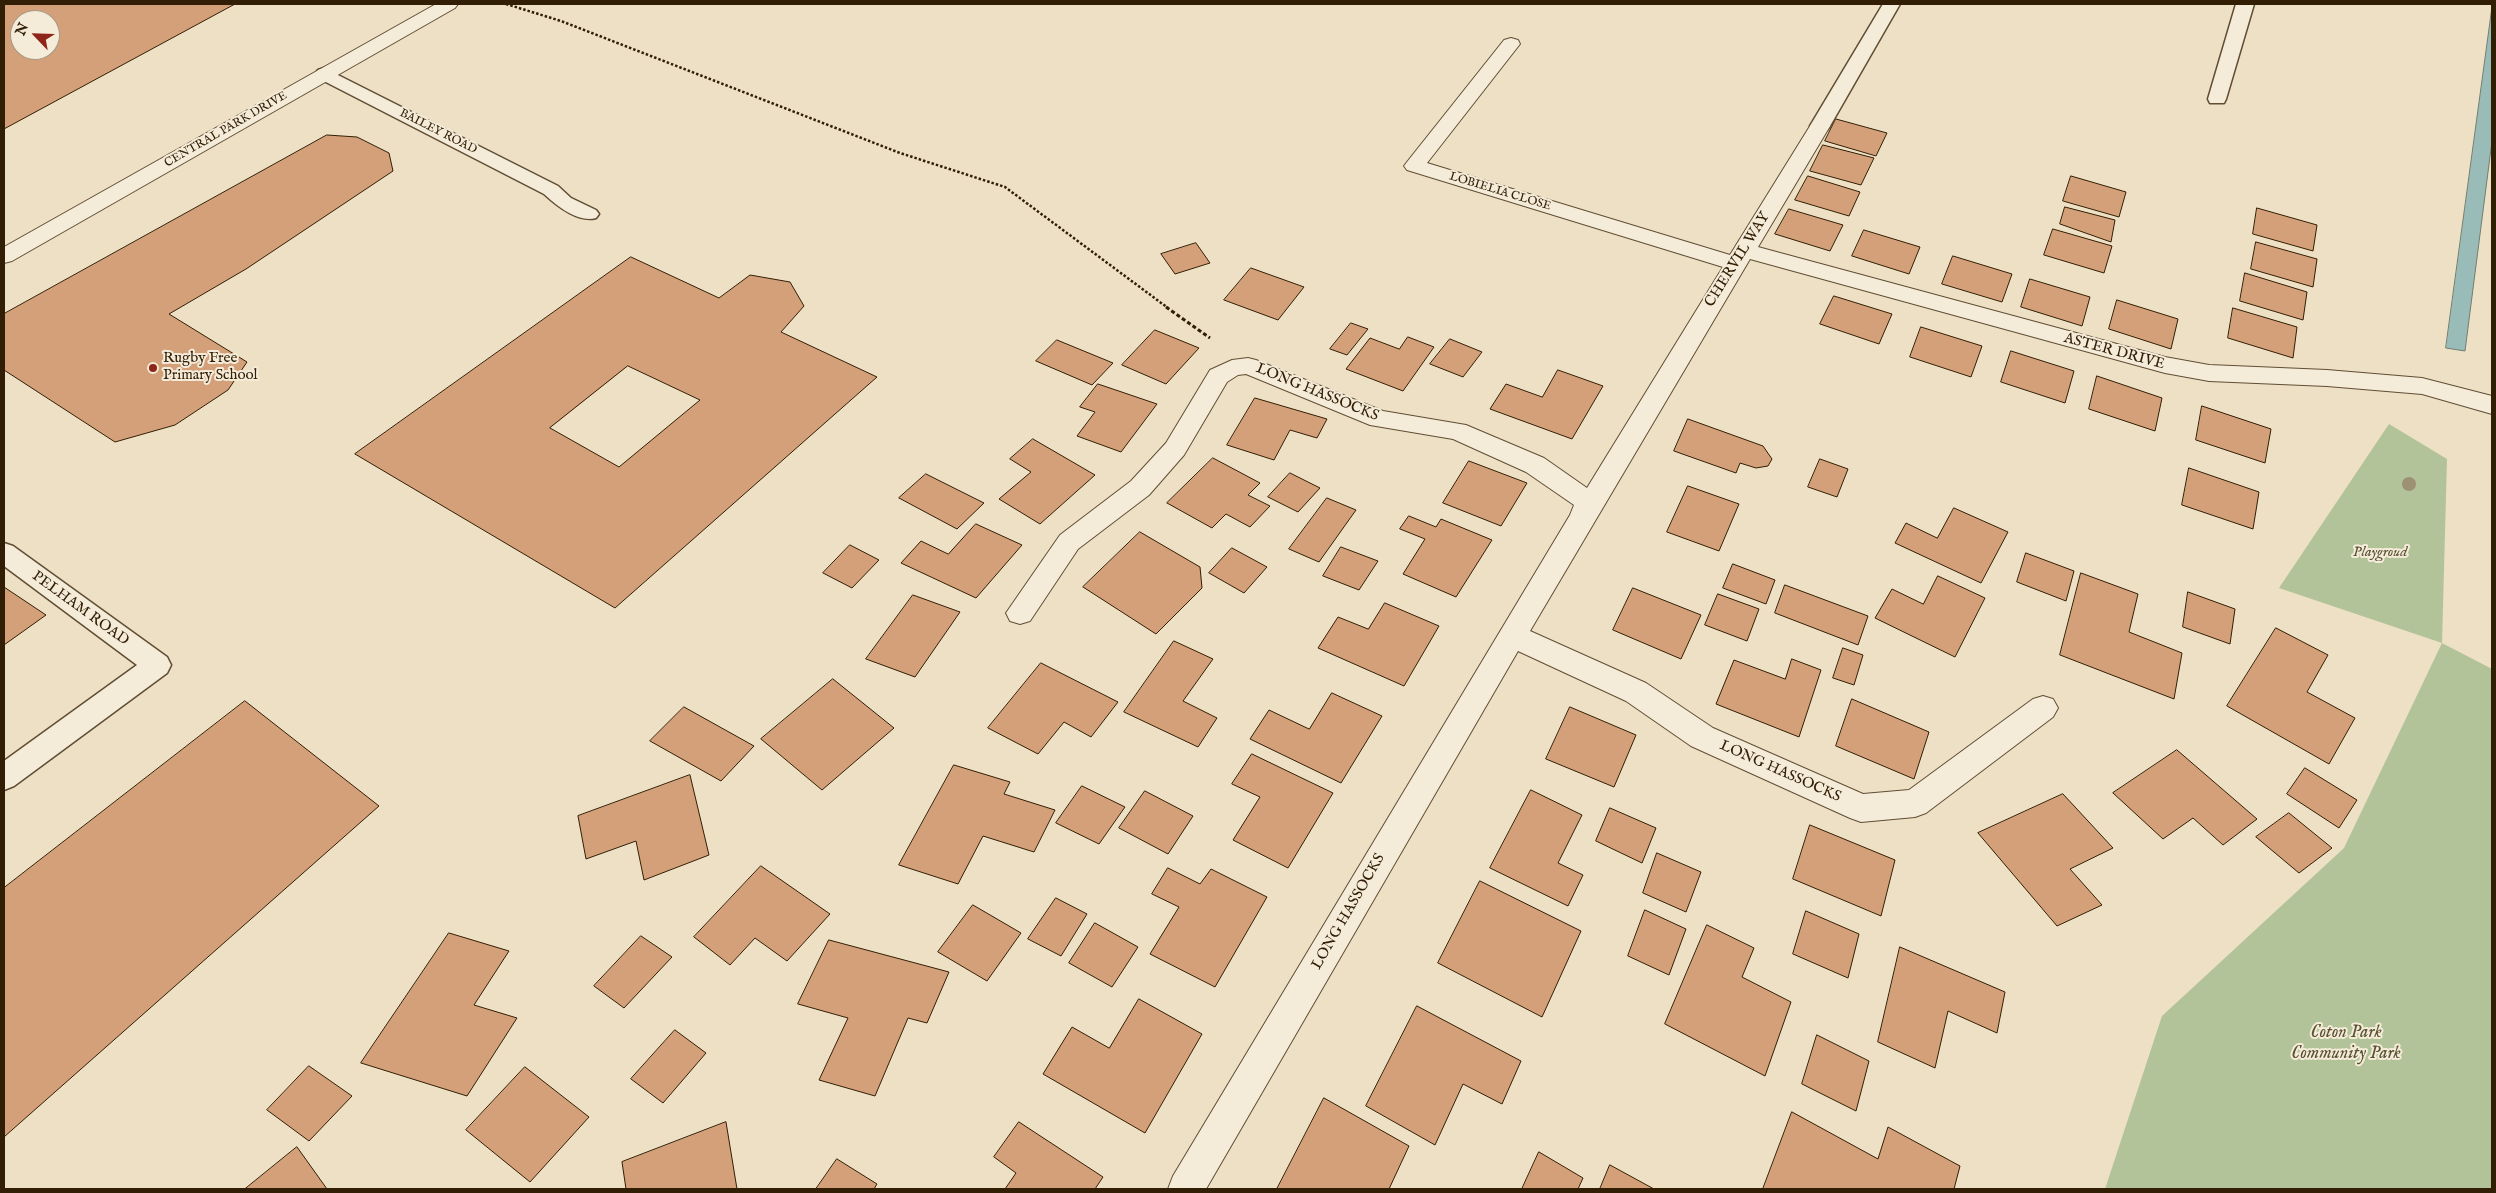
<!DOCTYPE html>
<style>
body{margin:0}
#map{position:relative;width:2496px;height:1193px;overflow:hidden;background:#eee0c4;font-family:"IM FELL English",serif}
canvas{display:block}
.frame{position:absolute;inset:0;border:5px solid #311e04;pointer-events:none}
.north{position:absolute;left:10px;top:10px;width:50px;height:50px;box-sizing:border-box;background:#f4ebd9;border:1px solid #a69984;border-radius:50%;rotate:294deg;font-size:14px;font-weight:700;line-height:20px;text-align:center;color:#311e04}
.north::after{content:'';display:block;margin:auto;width:18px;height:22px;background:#8f2418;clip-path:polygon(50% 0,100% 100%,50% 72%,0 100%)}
</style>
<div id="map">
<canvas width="2496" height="1193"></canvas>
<div class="frame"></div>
<div class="north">N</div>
</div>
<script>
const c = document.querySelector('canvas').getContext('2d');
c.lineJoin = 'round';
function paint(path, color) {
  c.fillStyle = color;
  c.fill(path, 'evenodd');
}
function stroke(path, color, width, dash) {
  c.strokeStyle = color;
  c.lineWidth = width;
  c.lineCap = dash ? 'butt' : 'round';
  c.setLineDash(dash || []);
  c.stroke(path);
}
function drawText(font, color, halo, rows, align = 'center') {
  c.font = font + ' "IM FELL English",serif';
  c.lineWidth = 4;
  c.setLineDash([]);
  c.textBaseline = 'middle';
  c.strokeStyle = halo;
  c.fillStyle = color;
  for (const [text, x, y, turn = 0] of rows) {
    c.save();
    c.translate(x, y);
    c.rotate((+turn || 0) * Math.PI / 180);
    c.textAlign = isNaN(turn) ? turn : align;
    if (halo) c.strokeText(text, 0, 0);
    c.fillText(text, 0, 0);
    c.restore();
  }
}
paint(new Path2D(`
 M 2389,424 L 2447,459 L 2442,643 L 2492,669 L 2492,1189 L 2105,1189 L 2162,1016 L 2344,848 L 2442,643 L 2279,588 Z`), '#b2c399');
const water = new Path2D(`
 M 2492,7 L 2492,141 L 2465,351 L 2446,348 Z`);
paint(water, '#9abcb8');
stroke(water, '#707d70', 1);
const building = new Path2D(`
 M 4,4 L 235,4 L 4,129 ZM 20,20 L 50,20 L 50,50 L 20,50 Z
 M 1836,119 L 1887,133 L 1876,156 L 1825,141 Z
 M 327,135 L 357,137 L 389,153 L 393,171 L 246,269 L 169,314 L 247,362 L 228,390 L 175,425 L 115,442 L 4,370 L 4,314 Z
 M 1823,145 L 1874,158 L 1861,185 L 1810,171 Z
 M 1808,176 L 1860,192 L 1849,216 L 1795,200 Z
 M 2071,176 L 2126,192 L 2119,217 L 2063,201 Z
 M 2065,207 L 2115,220 L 2111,242 L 2060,224 Z
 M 2257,208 L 2317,225 L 2313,251 L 2253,234 Z
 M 1789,209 L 1843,225 L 1830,251 L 1775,234 Z
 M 2053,229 L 2112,246 L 2104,273 L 2044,255 Z
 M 1864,230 L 1920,247 L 1909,274 L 1852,256 Z
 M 2256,242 L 2317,259 L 2313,287 L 2251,269 Z
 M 1196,243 L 1210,263 L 1175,274 L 1161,254 Z
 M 1953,256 L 2012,274 L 2002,302 L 1942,284 Z
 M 631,257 L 719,298 L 750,275 L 790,282 L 804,306 L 781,332 L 877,377 L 615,608 L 355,454 ZM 628,366 L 700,400 L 619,467 L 550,428 Z
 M 1251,268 L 1304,287 L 1278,320 L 1224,300 Z
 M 2245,273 L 2307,292 L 2303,320 L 2240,301 Z
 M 2030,279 L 2090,297 L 2082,326 L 2021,307 Z
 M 1834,296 L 1892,314 L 1879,344 L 1820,324 Z
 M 2117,300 L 2178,319 L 2171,349 L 2109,329 Z
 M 2233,308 L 2297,327 L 2293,358 L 2228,338 Z
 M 1351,323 L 1368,329 L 1347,355 L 1330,349 Z
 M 1921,327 L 1982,346 L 1971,377 L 1910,357 Z
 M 1155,330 L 1199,348 L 1166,384 L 1122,365 Z
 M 1408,337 L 1434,347 L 1403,391 L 1346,369 L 1370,338 L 1399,349 Z
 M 1450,339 L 1482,352 L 1463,377 L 1430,364 Z
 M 1057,340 L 1113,363 L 1092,385 L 1036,361 Z
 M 2011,351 L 2074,371 L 2065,403 L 2001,382 Z
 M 1558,370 L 1603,386 L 1572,439 L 1490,409 L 1506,384 L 1542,397 Z
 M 2097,376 L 2162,398 L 2155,431 L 2089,409 Z
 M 1098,384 L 1157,404 L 1121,452 L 1077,436 L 1095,412 L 1080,407 Z
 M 1255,398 L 1327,419 L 1317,438 L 1290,430 L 1274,460 L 1227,445 Z
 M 2202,406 L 2271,429 L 2265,463 L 2196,440 Z
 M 1688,419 L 1763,446 L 1772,459 L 1768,466 L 1756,468 L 1740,463 L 1736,473 L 1674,451 Z
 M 1033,439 L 1095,475 L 1040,524 L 999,499 L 1031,472 L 1010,459 Z
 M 1213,458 L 1260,483 L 1248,495 L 1270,506 L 1250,527 L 1226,514 L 1212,528 L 1167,503 Z
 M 1820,459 L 1848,469 L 1837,497 L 1808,487 Z
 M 1469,461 L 1527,483 L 1501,526 L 1443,503 Z
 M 2189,468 L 2259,492 L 2253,529 L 2182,505 Z
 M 1290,473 L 1320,488 L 1298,512 L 1268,497 Z
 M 926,474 L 984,503 L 957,529 L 899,498 Z
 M 1688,486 L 1739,504 L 1719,551 L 1667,532 Z
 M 1327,498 L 1356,510 L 1319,562 L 1289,549 Z
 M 1954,508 L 2008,532 L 1981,583 L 1895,543 L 1906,523 L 1937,538 Z
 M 1409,516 L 1436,527 L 1441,519 L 1492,540 L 1456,597 L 1403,574 L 1425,539 L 1400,529 Z
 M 976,524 L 1022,545 L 976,598 L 901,563 L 921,541 L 948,554 Z
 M 1140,532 L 1200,567 L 1202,588 L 1156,634 L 1083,587 Z
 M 850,545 L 879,560 L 852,588 L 823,573 Z
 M 1341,547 L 1378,561 L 1359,590 L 1323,576 Z
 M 1232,548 L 1267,567 L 1244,593 L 1209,573 Z
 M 2026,553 L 2074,571 L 2066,601 L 2017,582 Z
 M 1733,564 L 1775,580 L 1766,604 L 1723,588 Z
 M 2081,573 L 2138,594 L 2129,632 L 2182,653 L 2174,699 L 2060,655 Z
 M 1938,576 L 1985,598 L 1955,657 L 1875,618 L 1892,589 L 1923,604 Z
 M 1785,585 L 1868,616 L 1858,645 L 1775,613 Z
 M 4,587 L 46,615 L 4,645 Z
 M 1633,588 L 1701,615 L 1681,659 L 1613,630 Z
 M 2188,592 L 2235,609 L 2230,644 L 2183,627 Z
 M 1718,594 L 1759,609 L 1747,641 L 1705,625 Z
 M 913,595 L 960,612 L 915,677 L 866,659 Z
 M 1385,603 L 1439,626 L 1404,686 L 1318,648 L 1338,617 L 1368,629 Z
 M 2276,628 L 2328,655 L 2307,692 L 2355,718 L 2329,764 L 2227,706 Z
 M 1174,641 L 1213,659 L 1183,701 L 1217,718 L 1198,747 L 1124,712 Z
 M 1843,648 L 1863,655 L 1854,685 L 1833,678 Z
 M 1792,659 L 1821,670 L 1799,737 L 1716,704 L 1734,660 L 1785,679 Z
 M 1041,663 L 1118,702 L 1091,737 L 1064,722 L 1038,754 L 988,728 Z
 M 833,679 L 894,728 L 822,790 L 761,739 Z
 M 1332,693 L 1382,716 L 1341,783 L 1250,739 L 1269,710 L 1309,729 Z
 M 1852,699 L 1929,732 L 1914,779 L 1836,746 Z
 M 245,701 L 379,806 L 4,1137 L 4,888 Z
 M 684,707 L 754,746 L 721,781 L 650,741 Z
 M 1570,707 L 1636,735 L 1614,787 L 1546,759 Z
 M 2177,750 L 2257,819 L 2223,845 L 2193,818 L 2163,839 L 2113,793 Z
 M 1252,754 L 1333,793 L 1288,868 L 1233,840 L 1260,797 L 1232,784 Z
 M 954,765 L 1010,782 L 1004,794 L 1055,810 L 1034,852 L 983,836 L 958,884 L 899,865 Z
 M 2305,768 L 2357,800 L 2339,828 L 2287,794 Z
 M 690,775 L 709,855 L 644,880 L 636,841 L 586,859 L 578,816 Z
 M 1082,786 L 1125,807 L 1099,844 L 1056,823 Z
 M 1531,790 L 1582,815 L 1558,863 L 1583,875 L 1568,906 L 1490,868 Z
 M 1145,791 L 1193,816 L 1168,854 L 1119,828 Z
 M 2063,794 L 2113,848 L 2070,869 L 2102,905 L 2057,926 L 1978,833 Z
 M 1610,808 L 1656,828 L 1642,863 L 1596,841 Z
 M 2289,813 L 2332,848 L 2299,873 L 2256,837 Z
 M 1810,825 L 1895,860 L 1881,916 L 1793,879 Z
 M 1657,853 L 1701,872 L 1686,912 L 1643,893 Z
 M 761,866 L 830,914 L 787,961 L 755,938 L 730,965 L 694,937 Z
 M 1168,868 L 1200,884 L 1211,869 L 1267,897 L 1215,987 L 1150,954 L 1179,907 L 1152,894 Z
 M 1480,881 L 1581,931 L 1542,1017 L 1438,963 Z
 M 1056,898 L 1087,914 L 1061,956 L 1028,939 Z
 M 973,905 L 1021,933 L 987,981 L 938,952 Z
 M 1645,910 L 1686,929 L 1669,975 L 1628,956 Z
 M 1806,911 L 1859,934 L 1848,978 L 1793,954 Z
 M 1095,923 L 1138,947 L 1112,987 L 1069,963 Z
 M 1707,925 L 1754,948 L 1742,977 L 1791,1002 L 1765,1076 L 1665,1024 Z
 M 449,933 L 509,951 L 474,1005 L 517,1018 L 467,1096 L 361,1063 Z
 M 641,936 L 672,957 L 624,1008 L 594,986 Z
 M 829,940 L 949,972 L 927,1023 L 908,1018 L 875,1096 L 819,1080 L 848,1018 L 798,1004 Z
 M 1900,947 L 2005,992 L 1997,1033 L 1948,1011 L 1935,1068 L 1878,1042 Z
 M 1139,999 L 1202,1034 L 1145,1133 L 1043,1074 L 1072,1027 L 1109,1048 Z
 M 1417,1006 L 1521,1061 L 1502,1104 L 1463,1084 L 1435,1145 L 1366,1106 Z
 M 675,1030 L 706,1053 L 663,1103 L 631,1079 Z
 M 1817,1035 L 1869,1061 L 1856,1111 L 1802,1084 Z
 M 309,1066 L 352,1096 L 309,1141 L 267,1110 Z
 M 525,1067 L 589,1117 L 530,1182 L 466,1130 Z
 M 1324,1098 L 1409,1146 L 1389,1189 L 1277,1189 Z
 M 1792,1112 L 1878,1159 L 1888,1127 L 1960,1166 L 1954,1189 L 1763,1189 Z
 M 726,1122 L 737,1189 L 626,1189 L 622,1162 Z
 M 1019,1122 L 1103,1177 L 1095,1189 L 1005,1189 L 1016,1173 L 994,1157 Z
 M 297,1147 L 327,1189 L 245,1189 Z
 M 1539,1152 L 1583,1178 L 1578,1189 L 1522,1189 Z
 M 837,1159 L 877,1184 L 874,1189 L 816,1189 Z
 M 1610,1165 L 1654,1189 L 1600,1189 Z`);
paint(building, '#d4a079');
stroke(building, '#311e04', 1);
const lane = new Path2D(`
 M 1883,4 L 1900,4 L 1830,126 L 1827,130 L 1813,130 L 1810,126 Z
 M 2236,4 L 2254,4 L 2226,99 L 2224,103 L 2210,103 L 2208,99 Z
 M 324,68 L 558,186 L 571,198 L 596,210 L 599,214 L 596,218 C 578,223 557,206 544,194 L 318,78 L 315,74 L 318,70 Z
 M 4,543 L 13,546 L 167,657 L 171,665 L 167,673 L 14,786 L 4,790 L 4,761 L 137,665 L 4,566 Z`);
const street = new Path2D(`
 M 436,4 L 458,4 L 455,8 L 12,261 L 4,263 L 4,247 Z
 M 1511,38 L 1518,40 L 1520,44 L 1427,163 L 1730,255 L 1810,126 L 1813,122 L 1820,120 L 1827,122 L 1830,126 L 1758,247 L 2165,357 L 2209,365 L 2327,370 L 2422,378 L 2492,396 L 2492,414 L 2422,394 L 2327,386 L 2209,381 L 2165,373 L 1750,259 L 1530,631 L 1646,683 L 1713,728 L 1863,794 L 1909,790 L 2033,699 L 2043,696 L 2053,699 L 2058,708 L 2053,717 L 1926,813 L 1915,817 L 1861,822 L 1850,818 L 1691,746 L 1626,701 L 1518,651 L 1206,1189 L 1168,1189 L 1173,1176 L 1570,515 L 1574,505 L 1526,472 L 1453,439 L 1370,425 L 1246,374 L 1238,375 L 1227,382 L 1184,455 L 1149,495 L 1078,549 L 1030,621 L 1020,624 L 1010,621 L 1006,613 L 1060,535 L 1131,481 L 1166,443 L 1210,370 L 1232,360 L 1248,358 L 1256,360 L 1383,411 L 1466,425 L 1544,458 L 1587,488 L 1723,267 L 1407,170 L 1404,166 L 1407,162 L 1504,40 Z`);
stroke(lane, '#604e34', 3);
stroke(street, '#604e34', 2);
stroke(new Path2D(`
 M 506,4 L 561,21 L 900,153 L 1005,187 L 1168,308`), '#311e04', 2.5, [2.5, 2]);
stroke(new Path2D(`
 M 1166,307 L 1210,338`), '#311e04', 3, [4, 2.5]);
paint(lane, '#f4ebd9');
paint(street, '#f4ebd9');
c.fillStyle = '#9c9173';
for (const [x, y] of [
 [2409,484]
]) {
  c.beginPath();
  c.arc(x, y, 7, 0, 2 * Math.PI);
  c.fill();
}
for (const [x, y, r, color] of [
 [153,368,5,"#8f2418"]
]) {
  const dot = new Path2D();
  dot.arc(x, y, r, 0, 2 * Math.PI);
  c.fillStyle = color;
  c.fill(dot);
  stroke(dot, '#f4ebd9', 2);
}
drawText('12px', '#311e04', '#f4ebd9', [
 ["CENTRAL PARK DRIVE",226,130,-30],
 ["BAILEY ROAD",438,132,27],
 ["LOBIELIA CLOSE",1500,192,17]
]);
drawText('15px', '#311e04', '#f4ebd9', [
 ["CHERVIL WAY",1738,260,-58],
 ["ASTER DRIVE",2114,352,15],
 ["LONG HASSOCKS",1317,393,22],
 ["PELHAM ROAD",80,609,36],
 ["LONG HASSOCKS",1780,772,24],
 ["LONG HASSOCKS",1349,912,-60]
]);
drawText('15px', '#311e04', '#f4ebd9', [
 ["Rugby Free",163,359],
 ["Primary School",163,376]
], 'left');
drawText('italic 15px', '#585031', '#f4ebd9', [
 ["Playgroud",2380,553]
]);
drawText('italic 18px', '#585031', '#f4ebd9', [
 ["Coton Park",2346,1033],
 ["Community Park",2346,1054]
]);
</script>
